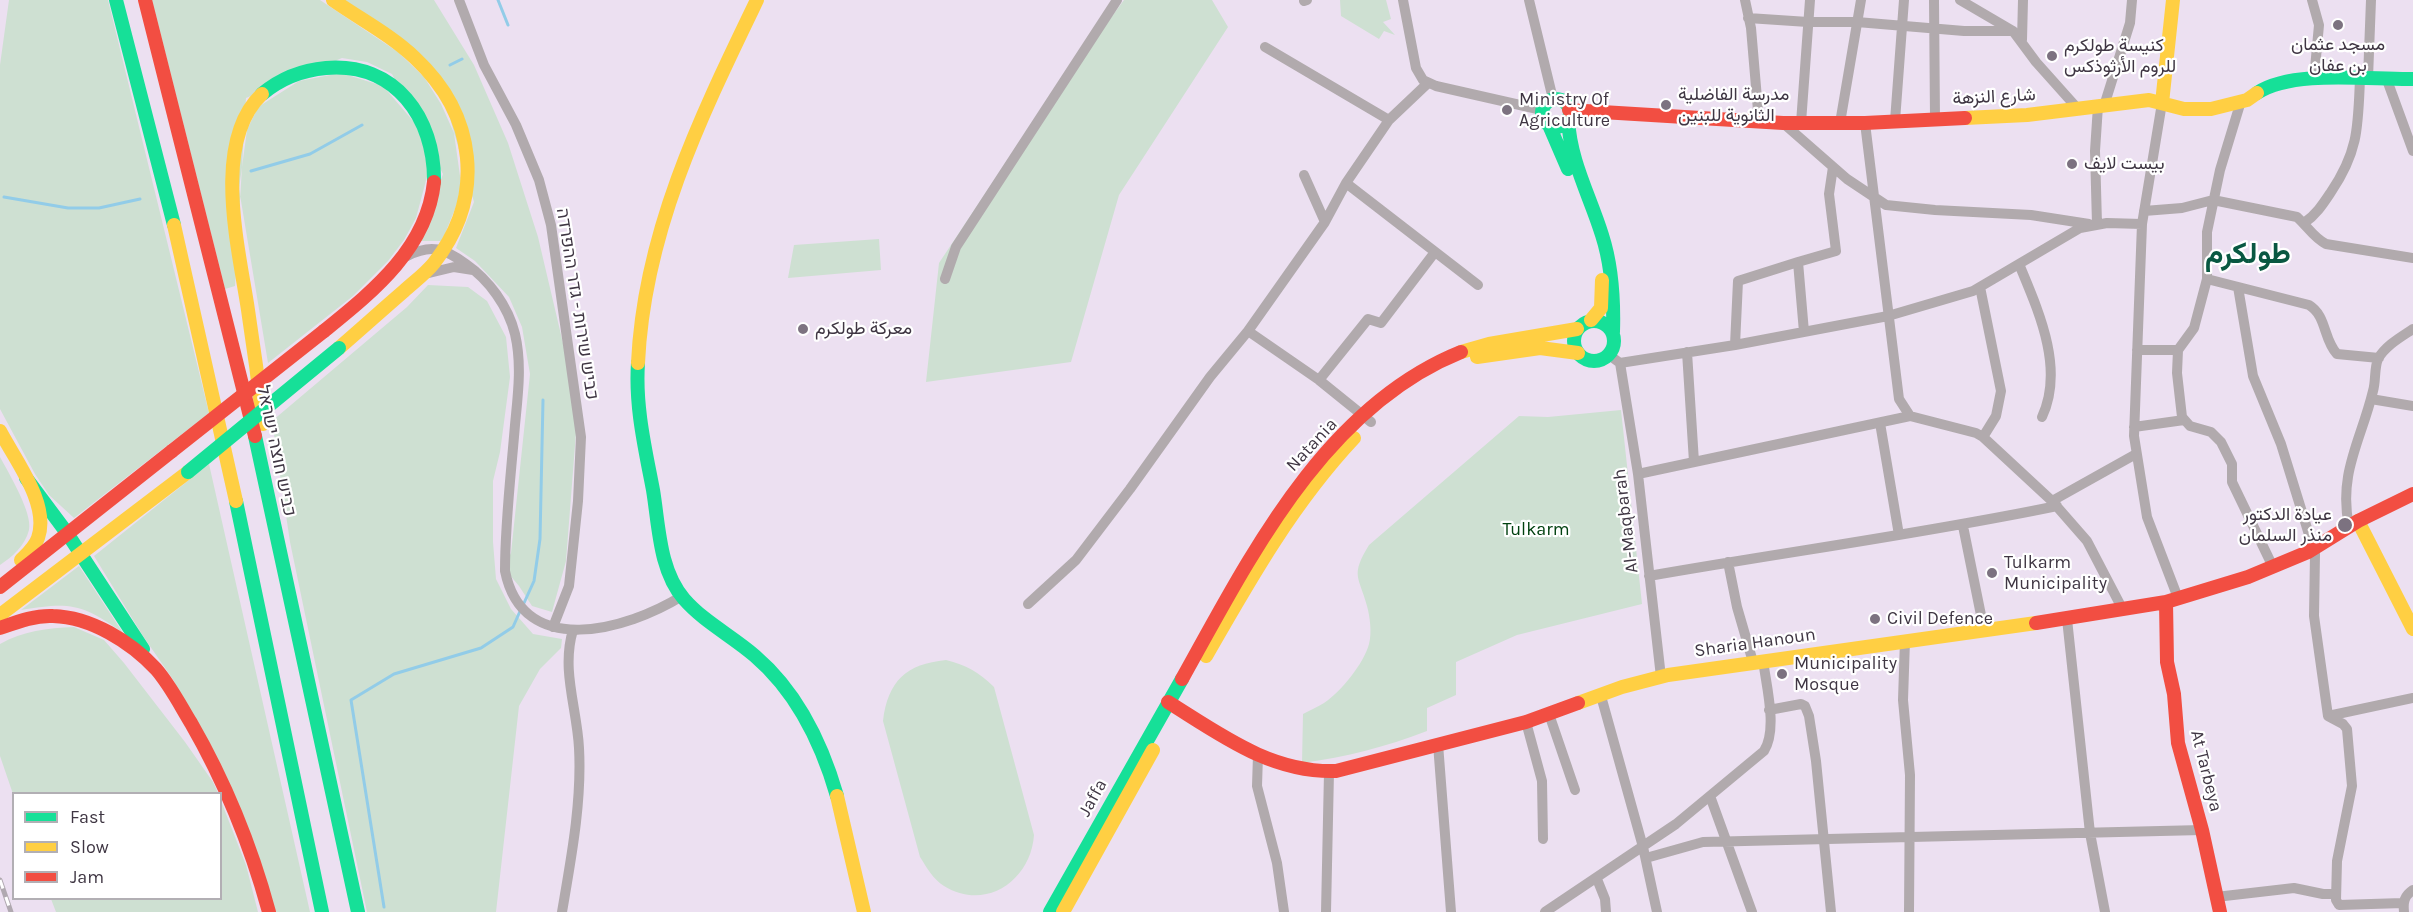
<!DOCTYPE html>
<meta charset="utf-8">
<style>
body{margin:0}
#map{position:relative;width:2413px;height:912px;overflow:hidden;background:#ece0f1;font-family:Karla,sans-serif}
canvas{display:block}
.legend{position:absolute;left:12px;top:792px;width:210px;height:108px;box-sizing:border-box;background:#fff;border:2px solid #b2afb4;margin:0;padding:8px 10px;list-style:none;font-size:18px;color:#3f3643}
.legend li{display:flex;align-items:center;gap:12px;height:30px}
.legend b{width:30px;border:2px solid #b2afb4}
</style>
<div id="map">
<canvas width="2413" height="912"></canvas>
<ul class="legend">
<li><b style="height:8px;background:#16e098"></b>Fast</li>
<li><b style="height:8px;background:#ffcf43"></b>Slow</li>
<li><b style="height:8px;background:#f24e42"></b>Jam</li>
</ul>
</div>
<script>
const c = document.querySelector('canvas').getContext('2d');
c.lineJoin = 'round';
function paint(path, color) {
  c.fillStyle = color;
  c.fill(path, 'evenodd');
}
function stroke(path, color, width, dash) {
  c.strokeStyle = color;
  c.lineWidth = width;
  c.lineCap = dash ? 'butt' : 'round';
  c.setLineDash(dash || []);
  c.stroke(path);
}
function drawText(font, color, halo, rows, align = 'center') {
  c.font = font + ' Karla,Vazirmatn,Heebo,sans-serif';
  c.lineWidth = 4.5;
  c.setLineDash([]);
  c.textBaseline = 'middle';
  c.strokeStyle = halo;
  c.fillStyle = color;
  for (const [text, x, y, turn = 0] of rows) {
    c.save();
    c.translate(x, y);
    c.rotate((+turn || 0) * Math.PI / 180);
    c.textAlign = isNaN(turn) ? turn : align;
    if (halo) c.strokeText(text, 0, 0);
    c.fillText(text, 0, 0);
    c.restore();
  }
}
paint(new Path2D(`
 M 9,0 L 108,0 L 209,413 L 74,518 L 49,495 L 35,474 L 0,409 L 0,65 Z
 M 152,0 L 320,0 L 398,52 L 424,77 L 441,104 L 454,133 L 461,183 L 457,204 L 442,241 L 419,241 L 443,174 L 392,74 L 367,62 L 342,58 L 246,98 L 235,286 L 225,289 Z
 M 332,0 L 434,0 L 474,65 L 508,143 L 538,237 L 578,407 L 566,561 L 552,612 L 532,606 L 519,586 L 503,567 L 511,553 L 530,374 L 522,327 L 509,297 L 475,261 L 456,248 L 474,202 L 439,80 Z
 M 1124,0 L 1212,0 L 1228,27 L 1119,195 L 1071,362 L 926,382 L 939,263 L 1024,135 Z
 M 1340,0 L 1386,0 L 1391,19 L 1383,22 L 1395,35 L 1384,31 L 1379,39 L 1341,16 Z
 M 341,73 L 383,86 L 414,122 L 424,145 L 428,173 L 416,218 L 404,240 L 388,261 L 353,296 L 268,363 L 239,189 L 247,130 L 258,107 L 299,81 Z
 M 879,239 L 881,270 L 788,278 L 794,245 Z
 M 428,285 L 468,287 L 487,301 L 506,337 L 510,377 L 500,452 L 493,481 L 493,542 L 496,579 L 511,609 L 533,634 L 562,639 L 561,648 L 540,669 L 519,706 L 496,912 L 367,912 L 290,542 L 272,421 L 407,307 Z
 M 1621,410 L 1642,604 L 1517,635 L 1456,662 L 1456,695 L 1427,708 L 1427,731 C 1385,747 1347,757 1302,763 L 1303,714 C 1310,710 1318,707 1324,703 C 1341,692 1364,663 1369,644 C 1372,633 1370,617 1367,606 C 1359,576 1350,576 1369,545 L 1519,416 L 1548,417 Z
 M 0,457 C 8,472 33,513 29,530 C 25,546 12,557 0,565 Z
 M 209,464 L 310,912 L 274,912 L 174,681 L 143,636 L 94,556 Z
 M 79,566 L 123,633 C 82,603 69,602 21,610 Z
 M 74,627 L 104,640 L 124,663 L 185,742 L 213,782 L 218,793 L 13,794 L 0,756 L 0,644 C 23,631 47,628 74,627 Z
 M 946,660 C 966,665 979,672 994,687 L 1034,835 C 1031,880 986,912 944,886 C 933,879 927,868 920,857 L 883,721 C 888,681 906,664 946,660 Z
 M 221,801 L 246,865 L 258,912 L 56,912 L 51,899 L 220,898 Z`), '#cee0d2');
stroke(new Path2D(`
 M 498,0 L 508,25
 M 450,65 L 462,59
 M 251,171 L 310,154 L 362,125
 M 4,197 L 68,208 L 99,208 L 140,199
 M 524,603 L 534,581 L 540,539 L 543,400
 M 384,907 L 351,700 L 394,674 L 481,648 L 513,627 L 521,609`), '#92cce8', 3);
stroke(new Path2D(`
 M 459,0 L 484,65 L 516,125 L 539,180 L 551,225 L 581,437 L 578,501 L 569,586 L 553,627
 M 1403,0 L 1416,68 L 1423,80 L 1436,86 L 1542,110
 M 1529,0 L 1553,99
 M 1745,0 L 1751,28 L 1759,122
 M 1934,0 L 1935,118
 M 1960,0 L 2013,31 L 2036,62 L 2078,109
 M 2312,0 L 2319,25 L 2314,79
 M 1304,1 L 1307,0
 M 1748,18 L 1808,22 L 1857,22 L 1964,31 L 2013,31
 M 2022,40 L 2023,0
 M 1265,47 L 1389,120
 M 2368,78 L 2371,0
 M 2387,80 L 2413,151
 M 2241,101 L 2220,170 L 2207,232 L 2207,279 L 2194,328 L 2178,350 L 2177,373 L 2182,417 L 2190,426 L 2211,432 L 2221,442 L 2232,464 L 2232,482 L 2273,567
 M 2162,103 L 2142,224 L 2134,436 L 2147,517 L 2178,598
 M 2104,106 L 2130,23 L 2132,0
 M 1895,121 L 1904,0
 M 1783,123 L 1847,179 L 1886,205 L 1935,210 L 2031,215 L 2089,224
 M 1801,123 L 1810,0
 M 1840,123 L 1861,0
 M 1865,123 L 1899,399 L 1910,416 L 1976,433 L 1983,437 L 2052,501 L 2087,541 L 2123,610
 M 1304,175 L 1325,222
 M 1346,183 L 1478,285
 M 2144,211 L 2182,208 L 2213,200 L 2297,217 C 2307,226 2314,238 2326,244 L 2413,258
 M 2304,223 C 2316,215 2323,204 2331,192 C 2359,151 2358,125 2360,78
 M 2097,224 L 2095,151 L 2098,106
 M 407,256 C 432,243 445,249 466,264 C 489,280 508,306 515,334 C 522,364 518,394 515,425 C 511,474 505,523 505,571 C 523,660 627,630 682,596
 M 2019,264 C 2038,310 2065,368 2042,417
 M 429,273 L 454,267 L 473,270
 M 945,279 L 956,247 L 1117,0
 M 2207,279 L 2309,305 C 2327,316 2323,339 2337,354 L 2379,358
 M 1980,287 L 2001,391 L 1996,416 L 1983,437
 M 2238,287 L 2253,376 L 2281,444 L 2315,554 L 2314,616 L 2328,716 L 2343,724 L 2347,729 L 2352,786 L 2337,861 L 2336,900 L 2339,905 L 2403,903
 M 1248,331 L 1319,380 L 1371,422
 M 1804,332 L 1798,262 L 1836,251 L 1829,194 L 1833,167
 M 1735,345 L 1738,281 L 1798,262
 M 2137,350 L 2178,350
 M 1687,352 L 1694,462
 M 1609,355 L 1620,363 L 1735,345 L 1888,316 L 1973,291 L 2080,228 L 2107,223 L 2142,224
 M 1620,363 L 1638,474 L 1661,677
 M 1319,380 L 1368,319 L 1381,323 L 1435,252
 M 2371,399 L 2413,406
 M 1880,423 L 1899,535
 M 2134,427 L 2184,420
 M 1638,474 L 1910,416
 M 2052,501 L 2136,454
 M 1963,526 L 1984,630
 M 2349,527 C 2338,473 2361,441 2373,391 C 2376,381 2374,369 2378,359 C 2385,346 2401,337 2413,329
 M 1728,562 L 1737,607 L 1753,662
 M 1649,576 C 1785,552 1922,534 2057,506
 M 1028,604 L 1076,560 L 1130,489 L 1210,377 L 1248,331 L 1325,222 L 1346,183 L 1389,120 L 1428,83
 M 2067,619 L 2090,833 L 2105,912
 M 1905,640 L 1903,700 L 1910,775 L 1909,912
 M 1601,696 L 1643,847 L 1657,912
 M 1769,710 L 1801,704 L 1805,706 L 1809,716 L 1816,761 L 1831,912
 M 1549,714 L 1575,790
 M 2328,716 L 2413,698
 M 1526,722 L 1542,781 L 1543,839
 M 1438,744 L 1451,912
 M 1258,755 L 1257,786 L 1277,863 L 1284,912
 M 1710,796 L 1752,912
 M 1646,858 L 1703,842 L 2202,830
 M 1597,879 L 1605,899 L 1606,912
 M 2216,897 L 2294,888 L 2323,894 L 2335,894
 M 562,912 C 571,859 582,802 579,748 C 577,708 561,670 573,630
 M 1326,912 L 1329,772
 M 1545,912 L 1676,824 L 1764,751 C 1778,729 1766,685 1763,660
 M 2404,912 C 2403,902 2404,896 2413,890`), '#b1aaad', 10);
stroke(new Path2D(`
 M 116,0 L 174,225
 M 2257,93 C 2293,69 2371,80 2413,79
 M 262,94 C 280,79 303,70 326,68 C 395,62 435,118 434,182
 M1542 113a14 14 0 1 1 28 0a14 14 0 1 1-28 0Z
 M 1568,119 C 1570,161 1590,196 1602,235 C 1612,266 1614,299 1613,332
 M 1549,125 L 1568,169
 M1574 341a20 20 0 1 1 40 0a20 20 0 1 1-40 0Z
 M 638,363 C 635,406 645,448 653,490 C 659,526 659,570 684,599 C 704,622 732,636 755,656 C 797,692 822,744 837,796
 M 255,436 L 358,912
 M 26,478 L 67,533 L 143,649
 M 236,501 L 322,912
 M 1050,912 L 1182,679`), '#16e098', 14);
stroke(new Path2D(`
 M 333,0 C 360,19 391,35 415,58 C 476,115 486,196 434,263 C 426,273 414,282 404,291 C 382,310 361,329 339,348
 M 262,94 C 211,142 239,249 248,310 C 254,348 259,386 263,424
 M 2162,103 L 2173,0
 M 1965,118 L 2027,115 L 2149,100 L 2184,109 L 2211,109 L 2247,100 L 2257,93
 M 174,225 L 236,501
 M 1591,320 L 1601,308 L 1602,280
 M 1461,352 L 1489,344 L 1577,329
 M 1477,357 L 1540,348 L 1578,353
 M 638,363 C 644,232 701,116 757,0
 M 0,431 C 15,460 50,504 38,538 C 35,547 27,554 21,560
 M 2358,521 L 2413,629
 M 0,615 L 188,472
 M 1206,656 C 1250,579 1293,503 1354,438
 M 1578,703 L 1622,687 L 1668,675 L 2036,623
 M 837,796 L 864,912
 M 1063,912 L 1153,750`), '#ffcf43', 14);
stroke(new Path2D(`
 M 145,0 L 255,436
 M 1569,110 L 1783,123 L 1865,123 L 1965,118
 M 324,331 C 372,292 427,249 434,182
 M 0,587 L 172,451
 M 2166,602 L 2167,662 L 2174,694 L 2178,743 L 2202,830 L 2220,912
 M 2036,623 L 2166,602 L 2248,577 L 2308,552 L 2358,521 L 2413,494
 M 0,628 C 17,622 35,615 53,616 C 91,617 131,642 156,669 C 170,685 180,705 191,723 C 225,782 251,846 269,912
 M 1182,679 C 1250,557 1324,407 1461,352
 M 1168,702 C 1221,735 1271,773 1336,771 L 1526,722 L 1578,703`), '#f24e42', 14);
const rail = new Path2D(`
 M 0,880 L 11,912`);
stroke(rail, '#b0a9b0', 5);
stroke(rail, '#fff', 3, [9]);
stroke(new Path2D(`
 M 188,472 L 339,348`), '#16e098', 14);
stroke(new Path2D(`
 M 172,451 L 324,331`), '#f24e42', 14);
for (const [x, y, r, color] of [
 [2338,25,6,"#7c7280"],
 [2052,56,6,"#7c7280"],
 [1666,105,6,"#7c7280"],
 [1507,110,6,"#7c7280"],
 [2072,164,6,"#7c7280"],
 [803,329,6,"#7c7280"],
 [2345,525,8,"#7c7280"],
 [1992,573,6,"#7c7280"],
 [1875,619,6,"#7c7280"],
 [1782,674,6,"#7c7280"]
]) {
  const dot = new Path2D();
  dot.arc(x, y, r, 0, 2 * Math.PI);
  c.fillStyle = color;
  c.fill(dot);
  stroke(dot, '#fff', 2);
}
drawText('18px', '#3f3643', '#fff', [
 ["مسجد عثمان",2338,45,"center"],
 ["بن عفان",2338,66,"center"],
 ["كنيسة طولكرم",2064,46],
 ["للروم الأرثوذكس",2064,67],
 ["مدرسة الفاضلية",1678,95],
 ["الثانوية للبنين",1678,116],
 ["Ministry Of",1519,100],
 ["Agriculture",1519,121],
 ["بيست لايف",2084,164],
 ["معركة طولكرم",815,329],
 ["عيادة الدكتور",2332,515,"right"],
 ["منذر السلمان",2332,536,"right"],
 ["Tulkarm",2004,563],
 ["Municipality",2004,584],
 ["Civil Defence",1887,619],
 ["Municipality",1794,664],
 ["Mosque",1794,685]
], 'left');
drawText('18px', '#3f3643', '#fff', [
 ["شارع النزهة",1994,97,-3],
 ["כביש שירות - גדר ההפרדה",577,304,81],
 ["Natania",1312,445,-47],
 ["כביש חוצה ישראל",276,451,78],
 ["Al-Maqbarah",1626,521,-97],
 ["Sharia Hanoun",1755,643,-8],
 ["At Tarbeya",2206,771,76],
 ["Jaffa",1093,798,-61]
]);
drawText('18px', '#00410f', '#fff', [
 ["Tulkarm",1536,530]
]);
drawText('bold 30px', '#095842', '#fff', [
 ["طولكرم",2248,254]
]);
</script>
